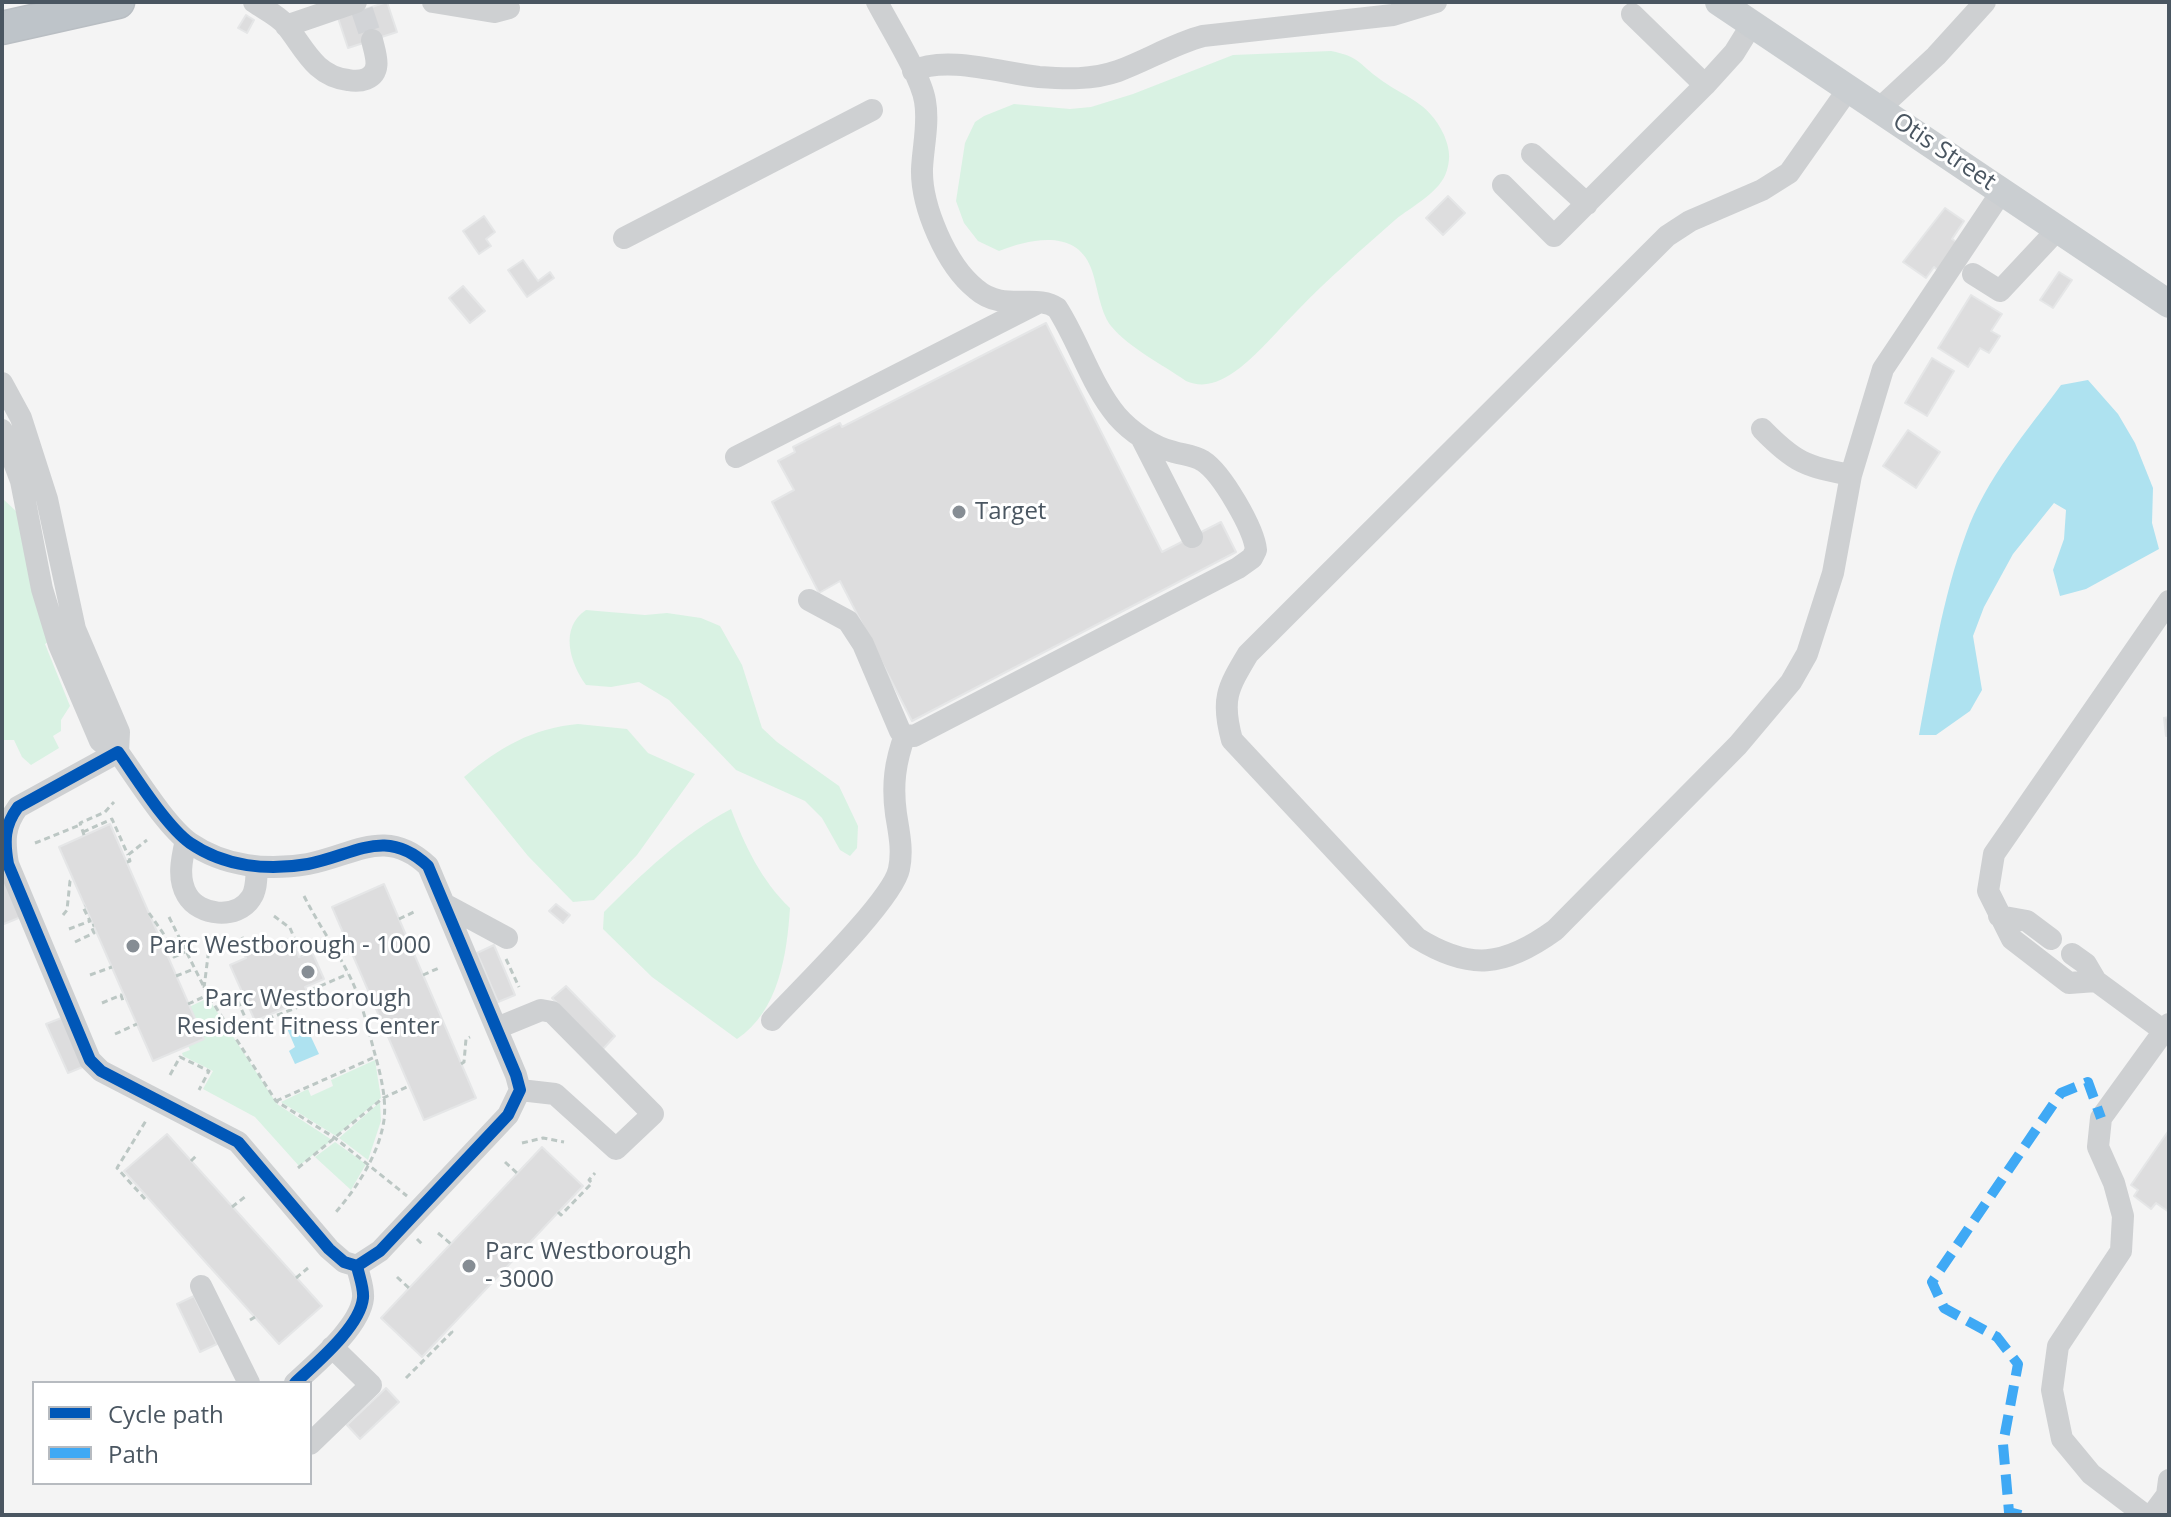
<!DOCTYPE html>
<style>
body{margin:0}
#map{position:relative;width:2171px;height:1517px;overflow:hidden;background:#f4f4f4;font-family:"Open Sans",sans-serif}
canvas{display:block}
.frame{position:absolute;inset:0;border:4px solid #4a5661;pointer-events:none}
.legend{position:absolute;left:32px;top:1381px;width:280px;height:104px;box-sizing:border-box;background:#fff;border:2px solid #b7bbc0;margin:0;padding:10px 14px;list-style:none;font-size:24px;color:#4a5661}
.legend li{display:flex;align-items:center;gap:16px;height:40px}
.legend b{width:40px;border:2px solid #b7bbc0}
</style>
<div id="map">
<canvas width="2171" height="1517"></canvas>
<div class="frame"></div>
<ul class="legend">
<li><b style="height:10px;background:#0057b8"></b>Cycle path</li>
<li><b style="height:10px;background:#3fa9f5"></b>Path</li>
</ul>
</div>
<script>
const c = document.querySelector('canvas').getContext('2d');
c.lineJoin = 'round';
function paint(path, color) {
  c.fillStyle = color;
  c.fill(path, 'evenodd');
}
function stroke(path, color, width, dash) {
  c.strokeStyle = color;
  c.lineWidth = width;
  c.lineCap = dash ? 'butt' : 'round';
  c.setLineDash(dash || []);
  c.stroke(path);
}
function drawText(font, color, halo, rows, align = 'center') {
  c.font = font + ' "Open Sans",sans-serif';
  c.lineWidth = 6;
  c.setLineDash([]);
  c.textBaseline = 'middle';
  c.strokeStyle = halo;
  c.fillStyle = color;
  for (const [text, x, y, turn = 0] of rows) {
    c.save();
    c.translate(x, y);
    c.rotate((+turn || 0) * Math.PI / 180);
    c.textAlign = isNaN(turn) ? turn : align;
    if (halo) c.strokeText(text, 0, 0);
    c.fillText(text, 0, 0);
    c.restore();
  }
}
paint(new Path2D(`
 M 1331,51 C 1359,57 1356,61 1377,77 C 1404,98 1428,100 1444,135 C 1449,147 1451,157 1447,170 C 1441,192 1412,206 1395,220 C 1362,249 1328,279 1297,311 C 1279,329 1261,351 1241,367 C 1224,380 1206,390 1186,381 C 1162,364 1129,348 1111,326 C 1099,310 1098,286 1091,268 C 1076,228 1029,239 999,251 L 978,241 L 964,223 L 956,201 L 965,143 L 975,122 L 984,116 L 1014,104 L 1070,109 L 1091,107 L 1133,94 L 1233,55 Z
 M 2,498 L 18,513 L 50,641 L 45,644 L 70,706 L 61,720 L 61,731 L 53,736 L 59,748 L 31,765 L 22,757 L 14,740 L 2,740 Z
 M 586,610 L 645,615 L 667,613 L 701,618 L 720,626 L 742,665 L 762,728 L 777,742 L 839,786 L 858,826 L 857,848 L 850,856 L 840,850 L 822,818 L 805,801 L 736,770 L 669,700 L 639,682 L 611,687 L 586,685 C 570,663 559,628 586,610 Z
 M 578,724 L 627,729 L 648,753 L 695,774 L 637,855 L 594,900 L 573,902 L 528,856 L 464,777 C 499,748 532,728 578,724 Z
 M 731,809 C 745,846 761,880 790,908 C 787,954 779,1011 737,1039 L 652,977 L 603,929 L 604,912 C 643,873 682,835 731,809 Z
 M 208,998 L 277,1104 L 332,1140 L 299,1166 L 255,1117 L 203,1089 L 213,1071 L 183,1056 L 182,1053 L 190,1050 L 188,1046 L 204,1039 L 189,1007 Z
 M 375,1060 L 381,1098 L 336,1136 L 281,1102 L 308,1089 L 311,1096 L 333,1086 L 331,1080 Z
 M 380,1102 L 381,1121 L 368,1160 L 339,1138 Z
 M 335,1142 L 366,1164 L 351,1190 L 315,1157 Z`), '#d9f2e3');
paint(new Path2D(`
 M 2088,380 L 2118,414 L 2135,443 L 2153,488 L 2152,523 L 2159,549 L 2086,589 L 2060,596 L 2053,570 L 2064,539 L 2066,510 L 2054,503 L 2013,554 L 1984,607 L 1973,636 L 1982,690 L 1970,711 L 1936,735 L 1919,735 C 1932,667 1942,599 1966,534 C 1985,480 2027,431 2061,385 Z
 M 304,1022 L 319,1054 L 295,1064 L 289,1051 L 295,1047 L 286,1026 L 291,1023 L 294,1026 Z`), '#aee2f0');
const building = new Path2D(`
 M 387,2 L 397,32 L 348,48 L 338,18 Z
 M 246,15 L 254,20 L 247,33 L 238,28 Z
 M 1448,196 L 1465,213 L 1443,235 L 1426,218 Z
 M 1945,208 L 1964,221 L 1952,239 L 1958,243 L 1939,271 L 1934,267 L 1926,278 L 1903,262 Z
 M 484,216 L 495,232 L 486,239 L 491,246 L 479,254 L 463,231 Z
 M 523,260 L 538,281 L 550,272 L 554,278 L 527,297 L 508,270 Z
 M 2059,272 L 2072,280 L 2053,308 L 2040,300 Z
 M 463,286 L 485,311 L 470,323 L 449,298 Z
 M 1971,295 L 2002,314 L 1991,331 L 2000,336 L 1989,353 L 1980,348 L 1968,367 L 1938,348 Z
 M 1046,323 L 1162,552 L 1221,522 L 1236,552 L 912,721 L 840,581 L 819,593 L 772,502 L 794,490 L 778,461 L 795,452 L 793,447 L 840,423 L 842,427 Z
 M 1932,358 L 1954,371 L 1927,416 L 1905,403 Z
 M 1908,430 L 1940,452 L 1916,488 L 1883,466 Z
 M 2169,717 L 2169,736 L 2166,736 L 2164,718 Z
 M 110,824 L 204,1039 L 153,1061 L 59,847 Z
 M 2,871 L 21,917 L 4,924 L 2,921 Z
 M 384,884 L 476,1098 L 424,1120 L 332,907 Z
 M 556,904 L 570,915 L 563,923 L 549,911 Z
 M 291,938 L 299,957 L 312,952 L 324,979 L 305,987 L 310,997 L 255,1021 L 230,965 L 246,958 L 243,951 L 248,949 L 267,941 L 270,947 Z
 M 494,945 L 515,995 L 498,1002 L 477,953 Z
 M 566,986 L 615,1036 L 603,1049 L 552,998 Z
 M 64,1017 L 85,1066 L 68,1073 L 46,1024 Z
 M 2169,1130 L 2169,1212 L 2156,1203 L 2151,1209 L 2134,1196 L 2138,1190 L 2131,1185 Z
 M 167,1134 L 322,1306 L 279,1344 L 124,1171 Z
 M 542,1147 L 583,1186 L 422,1357 L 381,1318 Z
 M 194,1296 L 217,1344 L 200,1352 L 177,1304 Z
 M 386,1388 L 399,1402 L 360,1439 L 347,1425 Z`);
paint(building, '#ddddde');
stroke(building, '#e5e6e7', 2);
stroke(new Path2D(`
 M 362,10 L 372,40`), '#d2d4d7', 22, [22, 11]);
const highway = new Path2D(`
 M 2,28 L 118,2`);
stroke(highway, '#b9bec3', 35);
stroke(new Path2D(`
 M 83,832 L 112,819 L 128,855
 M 84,835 L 80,823 L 105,812 L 114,802
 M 35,843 L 80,825
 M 127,862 L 130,861 L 128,855 L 147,840
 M 304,896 C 317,922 334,946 347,971 C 360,995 366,1021 373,1047 C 379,1069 387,1096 384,1120 C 379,1154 358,1186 336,1212
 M 149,913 L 163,933 L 174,957 L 185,952
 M 63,915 L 67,910 L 70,881 L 73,879
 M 274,916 L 290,928 L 302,956
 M 169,917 L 208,995 L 276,1101 L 335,1138 L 407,1196
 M 399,919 L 414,912
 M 69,929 L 90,921 L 83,907 L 85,906
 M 242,937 L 248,949
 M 75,942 L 94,933 L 91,926 L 94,925
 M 333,946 L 346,940
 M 506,959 L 519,987
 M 90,975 L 112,967
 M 423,975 L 439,968
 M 176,976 L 194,969
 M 204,988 L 210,940
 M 311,990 L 348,974
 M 102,1003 L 121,995 L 123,1001 L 126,1000
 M 188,1004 L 208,995
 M 249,1026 L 314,1001 L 310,991
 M 232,1033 L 249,1026 L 235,995 L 242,992
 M 115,1034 L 137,1024
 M 461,1064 L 464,1062 L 466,1039 L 470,1037
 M 170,1075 L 180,1057 L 209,1071 L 199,1090
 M 276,1101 L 375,1057
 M 522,1143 L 543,1138 L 564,1142
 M 191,1161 L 198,1154
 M 505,1162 L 517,1173
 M 298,1168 L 383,1098 L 409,1086
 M 145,1199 L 117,1168 L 147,1119
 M 232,1207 L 246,1196
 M 558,1212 L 561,1215 L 592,1183 L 589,1180 L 595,1173
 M 438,1233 L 451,1244
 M 417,1239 L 423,1245
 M 397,1277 L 409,1288
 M 296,1278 L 308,1268
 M 250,1320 L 255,1317
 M 406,1378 L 452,1332 L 449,1329`), '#bcc7c4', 3, [6, 4]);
stroke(new Path2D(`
 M 254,2 C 264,9 277,15 285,24 C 304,47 314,76 348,80 C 353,81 361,81 366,79 C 383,72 375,53 372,40
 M 433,2 L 494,12 L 509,8
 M 1632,14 L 1705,85 L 1734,53 L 1752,24
 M 286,26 L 356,2
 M 913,71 C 946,55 1002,73 1039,77 C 1066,79 1092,80 1118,71 C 1148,60 1173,44 1203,36 L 1393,15 L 1436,2
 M 1849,88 L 1789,173 L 1762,190 L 1690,221 L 1667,236 L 1248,654 C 1227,689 1221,700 1232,740 L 1417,938 C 1470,971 1504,967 1555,930 L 1738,745 L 1791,682 L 1807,654 L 1833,573 L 1851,475 L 1883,369 L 2002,191
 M 1880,108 L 1936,56 L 1985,2
 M 1532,154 L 1587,204
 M 1503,185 L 1554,236 L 1705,85
 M 624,238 L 872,110
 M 1973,274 L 2000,291 L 2058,229
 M 2,383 L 21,418 L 47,499 L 75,629 L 119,732 L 118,752 L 100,741 L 59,645 L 42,589 L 21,481 L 2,430
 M 1762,429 C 1795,463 1805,466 1851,475
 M 1141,437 L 1192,537
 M 736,457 L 1034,305
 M 809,600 L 848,621 L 863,644 L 900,731 L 905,735 L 914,736 L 1238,568 L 1252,558 L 1256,550 C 1254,529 1222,473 1203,461 C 1194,455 1184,455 1174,452 C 1153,447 1131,432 1117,416 C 1091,385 1079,342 1057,308 C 1036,293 1003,313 976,289 C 946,265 921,206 922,169 C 923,147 929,123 925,101 C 921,76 890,27 877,2
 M 186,840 C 182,858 177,878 187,895 C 199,916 237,920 251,898 C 257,890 256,877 257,868
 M 444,904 L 507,938
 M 1999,916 L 2027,921 L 2051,939
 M 2072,954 L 2086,964 L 2096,981
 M 772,1020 C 798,992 893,900 899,869 C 903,850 899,833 896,814 C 892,785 895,762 905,735
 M 497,1028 L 541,1010 L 552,1012 L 653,1114 L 616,1149 L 555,1094 L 520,1090
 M 2164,1031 L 2096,981 L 2069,983 L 2012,939 L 1988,891 L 1994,854 L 2169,601
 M 201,1286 L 249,1383
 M 295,1383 C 316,1363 360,1327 363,1298 C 364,1288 359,1276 357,1266 L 380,1251 L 508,1115 L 520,1090 L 516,1075 L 428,866 C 386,826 355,855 308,864 C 268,871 225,867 190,843 C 166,826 136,777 118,752 L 18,807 C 4,826 4,841 8,864 L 90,1060 L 101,1071 L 238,1142 L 329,1249 L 344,1262 L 357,1266
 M 310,1444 L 371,1385 L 332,1347
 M 2145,1515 L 2091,1474 L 2062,1439 L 2052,1390 L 2058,1346 L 2121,1251 L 2123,1216 L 2114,1183 L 2098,1147 L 2101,1118 L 2169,1024
 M 2152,1515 L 2167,1495 L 2169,1480`), '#ced0d2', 22);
stroke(new Path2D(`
 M 1719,2 L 2169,304`), '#caced1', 28);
stroke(highway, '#bec4c9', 32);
stroke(new Path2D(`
 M 2021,1515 L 2009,1512 L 2003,1444 L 2018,1364 L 1997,1337 L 1944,1308 L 1932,1282 L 2061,1093 L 2088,1082 L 2101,1118`), '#3fa9f5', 10, [20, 10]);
stroke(new Path2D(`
 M 295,1383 C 316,1363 360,1327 363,1298 C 364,1288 359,1276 357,1266 L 380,1251 L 508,1115 L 520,1090 L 516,1075 L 428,866 C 386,826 355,855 308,864 C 268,871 225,867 190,843 C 166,826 136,777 118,752 L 18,807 C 4,826 4,841 8,864 L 90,1060 L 101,1071 L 238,1142 L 329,1249 L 344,1262 L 357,1266`), '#0057b8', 12);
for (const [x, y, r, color] of [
 [959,512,8,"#868d94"],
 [133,946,8,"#868d94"],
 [308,972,8,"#868d94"],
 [469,1266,8,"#868d94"]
]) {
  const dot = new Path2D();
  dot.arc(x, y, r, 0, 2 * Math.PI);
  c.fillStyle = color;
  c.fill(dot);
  stroke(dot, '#fff', 3);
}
drawText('24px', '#4a5661', '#fff', [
 ["Otis Street",1944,152,34]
]);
drawText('24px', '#4a5661', '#fff', [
 ["Target",975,512],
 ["Parc Westborough - 1000",149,946],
 ["Parc Westborough",308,999,"center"],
 ["Resident Fitness Center",308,1027,"center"],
 ["Parc Westborough",485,1252],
 ["- 3000",485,1280]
], 'left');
</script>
